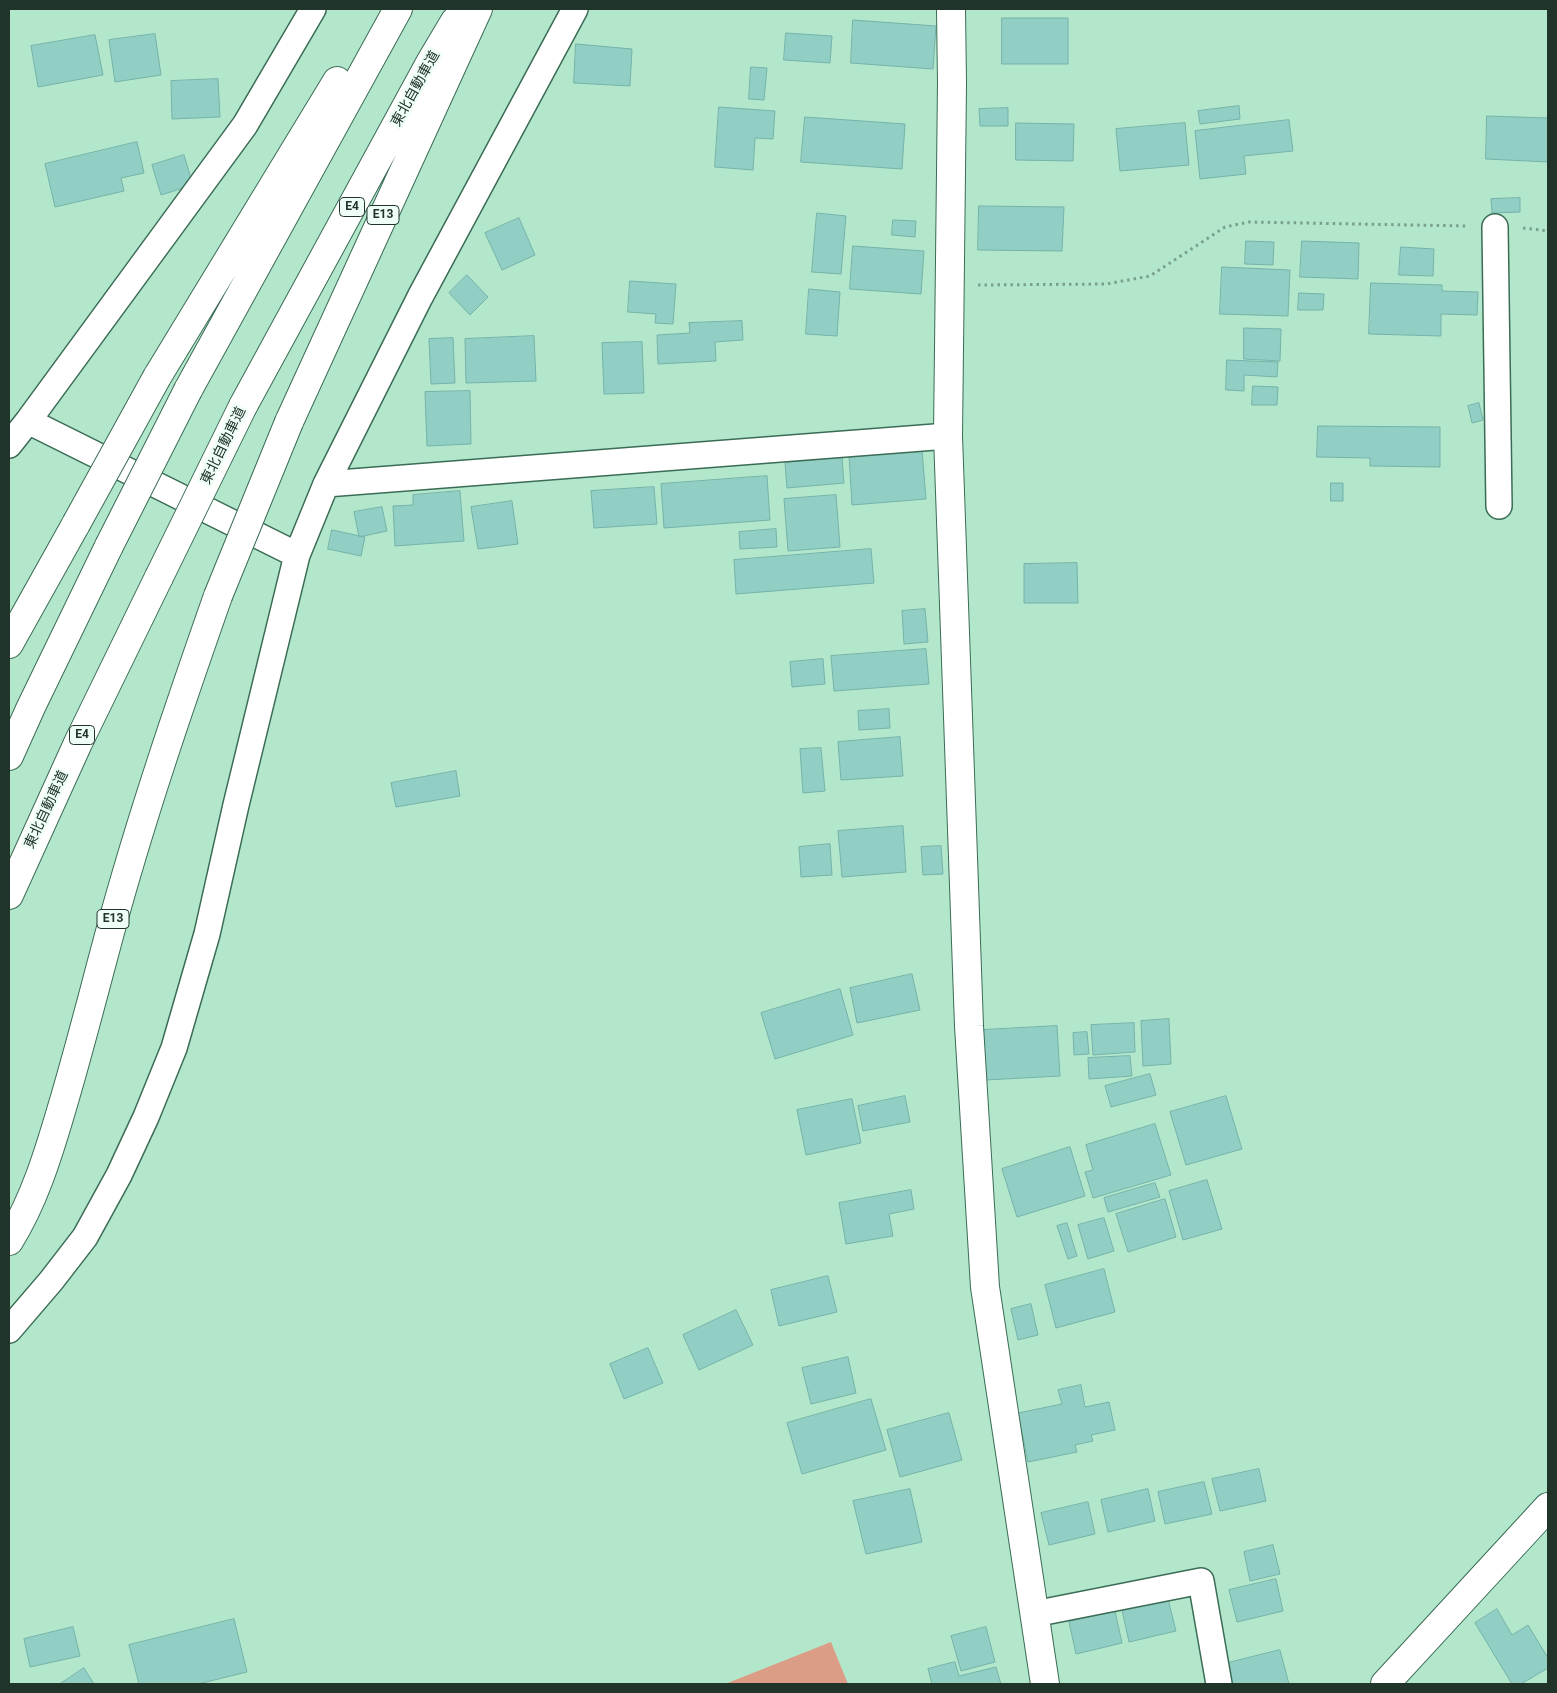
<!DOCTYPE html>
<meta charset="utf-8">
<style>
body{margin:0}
#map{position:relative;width:1557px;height:1693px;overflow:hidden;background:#b3e7cc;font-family:Roboto,sans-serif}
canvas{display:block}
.frame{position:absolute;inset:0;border:10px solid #20342a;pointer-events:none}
</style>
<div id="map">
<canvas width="1557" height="1693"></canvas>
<div class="frame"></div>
</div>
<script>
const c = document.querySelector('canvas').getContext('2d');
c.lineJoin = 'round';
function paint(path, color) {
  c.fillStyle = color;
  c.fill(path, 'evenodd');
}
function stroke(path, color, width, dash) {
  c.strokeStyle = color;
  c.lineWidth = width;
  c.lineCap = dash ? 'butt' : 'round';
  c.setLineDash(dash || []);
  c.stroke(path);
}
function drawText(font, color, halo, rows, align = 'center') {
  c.font = font + ' Roboto,"Noto Sans JP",sans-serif';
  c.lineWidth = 5;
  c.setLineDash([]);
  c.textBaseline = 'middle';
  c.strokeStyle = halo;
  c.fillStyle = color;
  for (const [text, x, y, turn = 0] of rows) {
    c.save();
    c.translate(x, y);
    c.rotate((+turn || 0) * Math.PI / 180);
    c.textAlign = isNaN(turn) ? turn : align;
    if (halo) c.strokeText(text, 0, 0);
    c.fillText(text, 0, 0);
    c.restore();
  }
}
paint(new Path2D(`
 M 831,1642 L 848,1684 L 725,1684 Z`), '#db9d85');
const building = new Path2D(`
 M 1002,18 L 1068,18 L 1068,64 L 1002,64 Z
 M 853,20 L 936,26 L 933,69 L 851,63 Z
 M 786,33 L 832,36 L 830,63 L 784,60 Z
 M 155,34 L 161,75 L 115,82 L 109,40 Z
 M 95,35 L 103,75 L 38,87 L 31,46 Z
 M 576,44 L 632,49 L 630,86 L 574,83 Z
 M 751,67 L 767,68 L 764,100 L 749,99 Z
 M 218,79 L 220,117 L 172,119 L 171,81 Z
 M 1239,106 L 1240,119 L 1200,124 L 1198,111 Z
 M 719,107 L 775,111 L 773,139 L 755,138 L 753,170 L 715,167 Z
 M 1008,108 L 1008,126 L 980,126 L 979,109 Z
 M 1487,116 L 1548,118 L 1548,162 L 1486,159 Z
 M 805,117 L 905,124 L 902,169 L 801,162 Z
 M 1289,120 L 1293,151 L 1244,156 L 1246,174 L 1200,179 L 1195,131 Z
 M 1016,123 L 1074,124 L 1073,161 L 1016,160 Z
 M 1185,123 L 1189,165 L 1120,171 L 1116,129 Z
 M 137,142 L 144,173 L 121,178 L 124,191 L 55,207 L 45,164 Z
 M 184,155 L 193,185 L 161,195 L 152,165 Z
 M 1520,198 L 1520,212 L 1492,213 L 1491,199 Z
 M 979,206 L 1064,207 L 1062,251 L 978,250 Z
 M 817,213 L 846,216 L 841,274 L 812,272 Z
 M 519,218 L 535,255 L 502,270 L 485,233 Z
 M 893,220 L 916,221 L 915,237 L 892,235 Z
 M 1246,241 L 1274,242 L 1273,265 L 1245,264 Z
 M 1302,241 L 1359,243 L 1358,279 L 1300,277 Z
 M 853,246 L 924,251 L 921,294 L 850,289 Z
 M 1401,247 L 1434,249 L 1433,276 L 1399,275 Z
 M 1222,267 L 1290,270 L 1288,316 L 1220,314 Z
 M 467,275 L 488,297 L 470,315 L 449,293 Z
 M 630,281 L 676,284 L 673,324 L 655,323 L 656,314 L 628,312 Z
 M 1371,283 L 1442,285 L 1442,291 L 1478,292 L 1477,315 L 1441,314 L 1441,336 L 1369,334 Z
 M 809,289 L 840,292 L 837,336 L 806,334 Z
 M 1299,293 L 1324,294 L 1323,310 L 1298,310 Z
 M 742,321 L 743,340 L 715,342 L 716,361 L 658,364 L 657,335 L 690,333 L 689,323 Z
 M 1244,328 L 1281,329 L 1280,361 L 1244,359 Z
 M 534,336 L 536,381 L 466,383 L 465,339 Z
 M 453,338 L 455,383 L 431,384 L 429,339 Z
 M 642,342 L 644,393 L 604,394 L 602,343 Z
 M 1227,360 L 1278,362 L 1277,377 L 1244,375 L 1244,391 L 1226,390 Z
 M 1253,386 L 1278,387 L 1277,405 L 1252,405 Z
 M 470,391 L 471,444 L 427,446 L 425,392 Z
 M 1479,403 L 1483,420 L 1472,423 L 1468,406 Z
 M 1318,426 L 1440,427 L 1440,467 L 1370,466 L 1370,458 L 1317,457 Z
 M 922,450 L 926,499 L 852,505 L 849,455 Z
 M 842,458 L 844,483 L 787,488 L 785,463 Z
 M 767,476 L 770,520 L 664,528 L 661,484 Z
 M 1331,483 L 1343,483 L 1343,501 L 1331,501 Z
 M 654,487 L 657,524 L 594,528 L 591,491 Z
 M 460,491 L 464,541 L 395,546 L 393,506 L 413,505 L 413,495 Z
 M 836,495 L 840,547 L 788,551 L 784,499 Z
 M 512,501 L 518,544 L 478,549 L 471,507 Z
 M 382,507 L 387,531 L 359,537 L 354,512 Z
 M 776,529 L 777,547 L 740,549 L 739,532 Z
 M 332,530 L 365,537 L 361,556 L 328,549 Z
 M 871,549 L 874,583 L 736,594 L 734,560 Z
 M 1077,563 L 1078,603 L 1024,603 L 1024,564 Z
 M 925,609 L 928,642 L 904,644 L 902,611 Z
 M 926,649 L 929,684 L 834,691 L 831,656 Z
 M 823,659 L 825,684 L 792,687 L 790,662 Z
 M 889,709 L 890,728 L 859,730 L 858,711 Z
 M 900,737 L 903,776 L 841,780 L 838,742 Z
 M 821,748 L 825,791 L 803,793 L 800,749 Z
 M 456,771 L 460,796 L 396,807 L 391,783 Z
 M 903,826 L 906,872 L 842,877 L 838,831 Z
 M 830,844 L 832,875 L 801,877 L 799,847 Z
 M 941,846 L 943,874 L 923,875 L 921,847 Z
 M 912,974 L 920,1010 L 857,1023 L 850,988 Z
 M 840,989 L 853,1035 L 775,1059 L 761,1013 Z
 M 1169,1019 L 1171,1064 L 1143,1066 L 1141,1021 Z
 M 1134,1023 L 1135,1052 L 1093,1055 L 1091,1025 Z
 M 1057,1026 L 1060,1076 L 986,1080 L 983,1030 Z
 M 1087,1032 L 1089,1054 L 1074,1055 L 1073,1033 Z
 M 1130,1056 L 1132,1076 L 1089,1079 L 1088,1058 Z
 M 1150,1074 L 1156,1095 L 1111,1107 L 1105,1086 Z
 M 905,1096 L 910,1122 L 863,1131 L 858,1106 Z
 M 1226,1096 L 1242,1149 L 1186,1165 L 1170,1112 Z
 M 852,1099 L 861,1143 L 806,1155 L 797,1110 Z
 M 1155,1124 L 1171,1175 L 1093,1198 L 1085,1172 L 1093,1170 L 1086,1145 Z
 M 1070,1147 L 1085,1196 L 1017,1217 L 1002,1169 Z
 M 1207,1180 L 1222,1229 L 1183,1240 L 1169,1191 Z
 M 1155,1183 L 1160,1197 L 1108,1212 L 1104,1198 Z
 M 911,1190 L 914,1209 L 889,1214 L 893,1236 L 846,1244 L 839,1203 Z
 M 1165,1199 L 1176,1237 L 1128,1252 L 1116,1214 Z
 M 1104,1218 L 1114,1251 L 1088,1259 L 1078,1225 Z
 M 1067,1223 L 1077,1256 L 1068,1259 L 1057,1226 Z
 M 1104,1269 L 1115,1312 L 1056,1328 L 1045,1285 Z
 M 828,1276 L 837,1312 L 779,1326 L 771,1290 Z
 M 1031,1304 L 1038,1335 L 1018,1340 L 1011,1309 Z
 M 736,1310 L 753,1345 L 699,1370 L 683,1335 Z
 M 648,1348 L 663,1383 L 624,1399 L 610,1364 Z
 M 848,1357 L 856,1393 L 811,1404 L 802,1368 Z
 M 1081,1385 L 1085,1407 L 1109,1402 L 1115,1430 L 1091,1435 L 1093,1441 L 1075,1445 L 1077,1452 L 1028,1462 L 1018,1413 L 1062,1404 L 1058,1390 Z
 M 871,1399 L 886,1450 L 802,1474 L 787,1423 Z
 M 949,1413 L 962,1460 L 900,1477 L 887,1430 Z
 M 1259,1469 L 1266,1501 L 1220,1511 L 1212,1479 Z
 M 1204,1482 L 1212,1514 L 1165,1524 L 1158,1492 Z
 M 910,1489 L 922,1542 L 866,1554 L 853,1501 Z
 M 1148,1489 L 1155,1521 L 1108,1532 L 1101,1500 Z
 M 1088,1502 L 1095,1534 L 1049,1545 L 1041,1513 Z
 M 1273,1545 L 1280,1574 L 1250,1581 L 1244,1552 Z
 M 1276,1579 L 1283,1611 L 1237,1622 L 1229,1590 Z
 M 1168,1599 L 1176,1631 L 1129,1642 L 1122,1610 Z
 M 1497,1609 L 1512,1635 L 1528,1625 L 1548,1658 L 1548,1668 L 1521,1684 L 1512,1684 L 1475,1623 Z
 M 1115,1611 L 1122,1643 L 1076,1654 L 1069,1622 Z
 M 234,1619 L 247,1672 L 198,1684 L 139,1684 L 129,1645 Z
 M 73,1627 L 80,1656 L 30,1667 L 24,1639 Z
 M 986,1627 L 995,1662 L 961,1671 L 951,1636 Z
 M 1280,1650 L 1289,1684 L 1225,1684 L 1220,1665 Z
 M 955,1662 L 959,1676 L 996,1667 L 1001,1684 L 932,1684 L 928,1669 Z
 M 84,1668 L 94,1684 L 60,1684 Z`);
paint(building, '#91cec3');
stroke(building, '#75b2a8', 1);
const minor = new Path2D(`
 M 1495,227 L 1499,506
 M 28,421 L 297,555
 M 9,445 L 28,421 L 245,125 L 313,9
 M 326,484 L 948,436
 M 9,1330 L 51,1281 L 85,1237 L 119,1175 L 146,1117 L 174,1048 L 207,934 L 236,805 L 297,555 L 326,484 L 420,297 L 575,9
 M 1034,1614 L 1201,1581 L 1219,1684`);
const tertiary = new Path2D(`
 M 951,9 L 952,83 L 948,436 L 969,1026 L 985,1287 L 1045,1684
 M 1385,1684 L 1548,1507`);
const motorway = new Path2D(`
 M 157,377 L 337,81
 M 188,390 L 398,9
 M 243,406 L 430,63 L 455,21
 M 289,422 L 478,9
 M 9,644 L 76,524
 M 9,756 L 31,707 L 109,546
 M 9,895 L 78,743 L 159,577
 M 9,1241 C 34,1201 48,1155 61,1111 C 79,1051 94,991 110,932 C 141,818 179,707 218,596`);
stroke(minor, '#3b6c55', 28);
stroke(tertiary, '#3b6c55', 30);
stroke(motorway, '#3b6c55', 30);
stroke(new Path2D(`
 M 1523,228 L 1548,231
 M 978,285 L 1106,284 L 1150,276 L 1225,227 L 1249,222 L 1466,226`), '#79a08c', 3, [2.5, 4]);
stroke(minor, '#fff', 25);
stroke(tertiary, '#fff', 28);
stroke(motorway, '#fff', 28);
const motorwayBridge = new Path2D(`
 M 76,524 L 157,377
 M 109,546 L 188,390
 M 159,577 L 243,406
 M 218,596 L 289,422`);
stroke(motorwayBridge, '#3b6c55', 30, []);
stroke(motorwayBridge, '#fff', 28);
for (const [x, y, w] of [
 [352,207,25],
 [383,215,32],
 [82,735,25],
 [113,919,32]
]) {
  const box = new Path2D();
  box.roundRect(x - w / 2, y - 9.5, w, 19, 4);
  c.fillStyle = '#effef6';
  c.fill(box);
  stroke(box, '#20342a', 1);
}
drawText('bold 12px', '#20342a', null, [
 ["E4",352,207],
 ["E13",383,215],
 ["E4",82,735],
 ["E13",113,919]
]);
drawText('14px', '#20342a', '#effef6', [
 ["東北自動車道",416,89,-61],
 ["東北自動車道",224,446,-64],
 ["東北自動車道",47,810,-65]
]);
</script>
